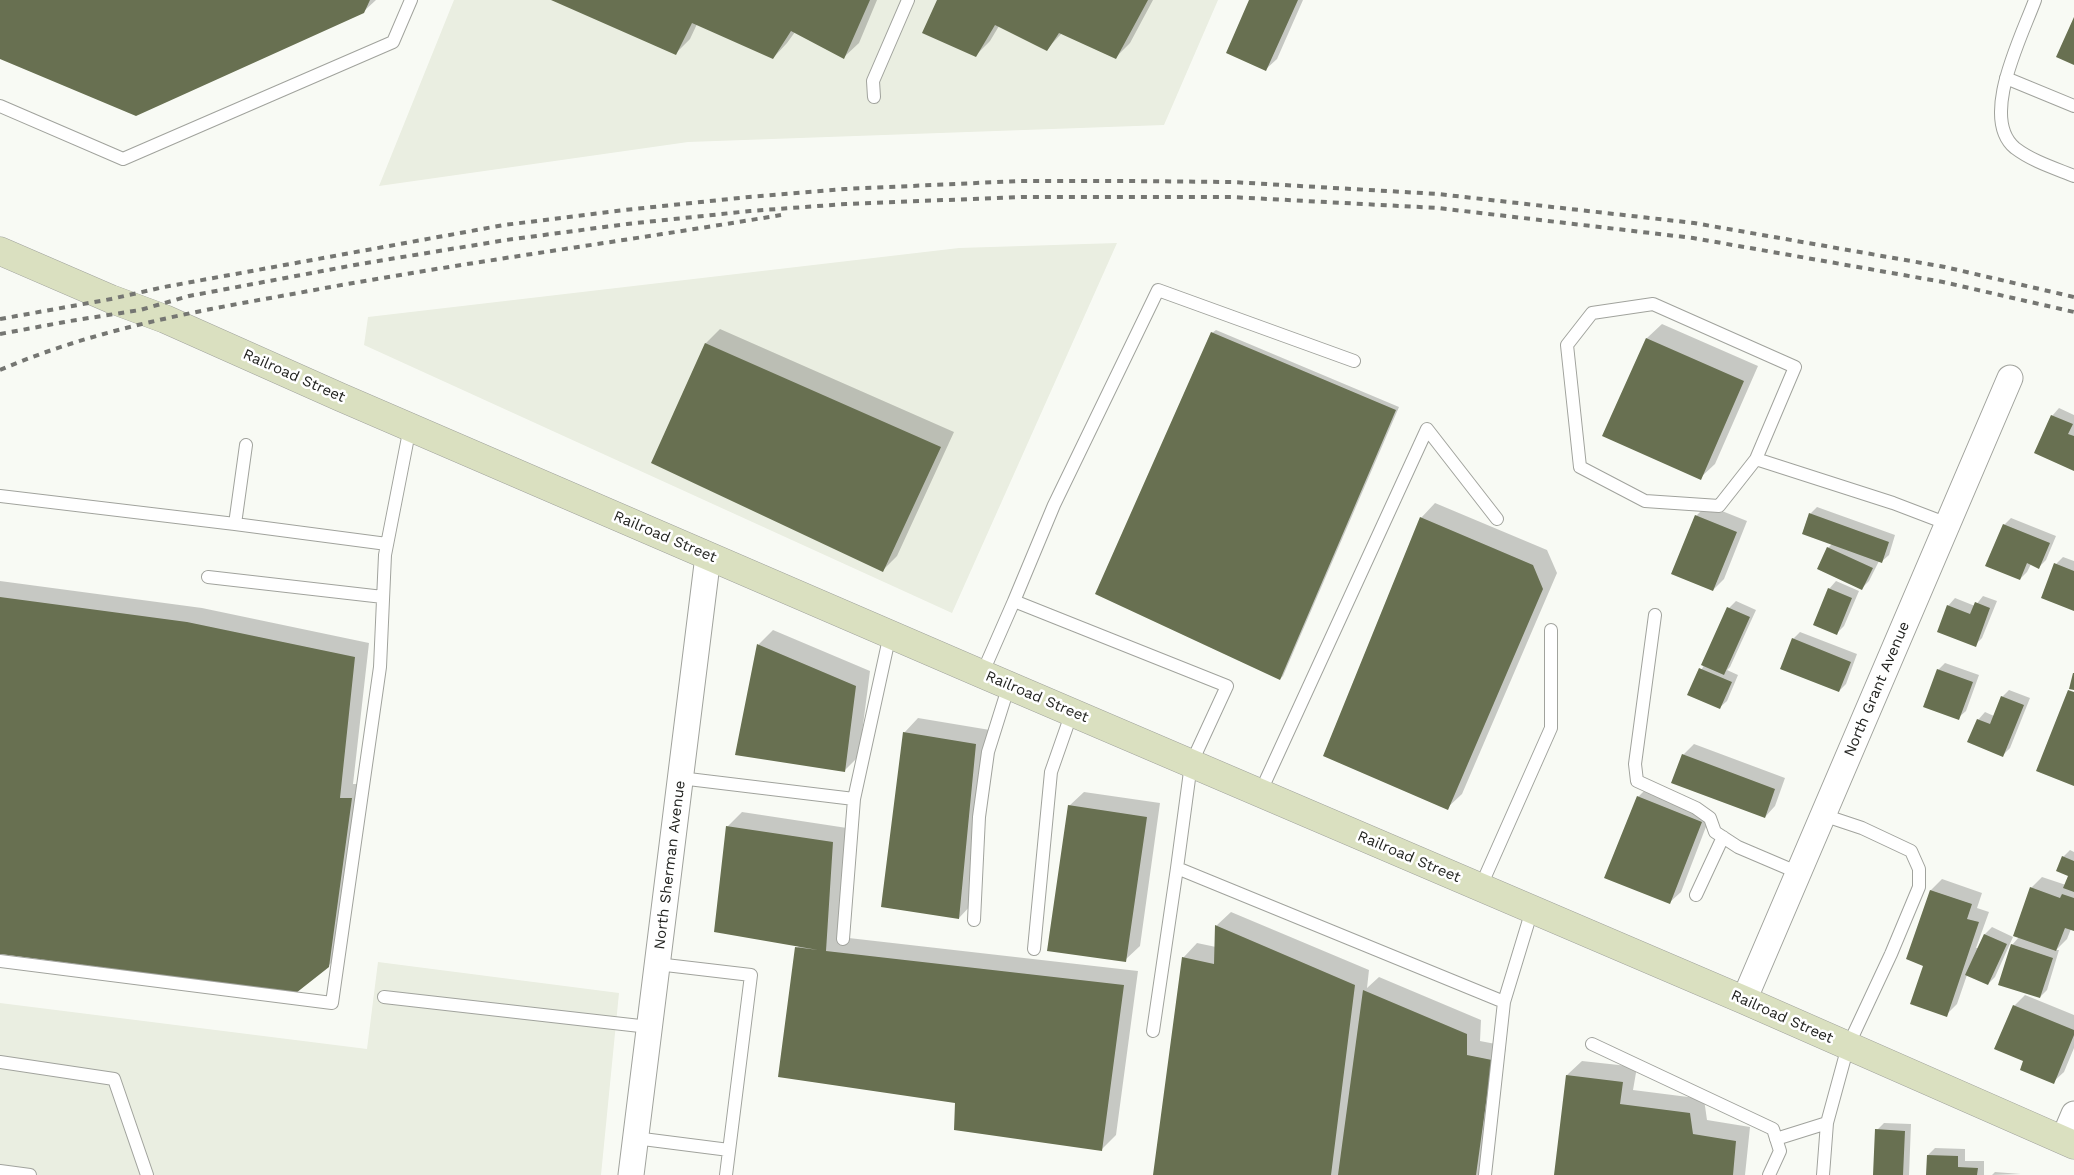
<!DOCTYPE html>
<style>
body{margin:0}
canvas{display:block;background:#f8faf4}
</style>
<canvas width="2074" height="1175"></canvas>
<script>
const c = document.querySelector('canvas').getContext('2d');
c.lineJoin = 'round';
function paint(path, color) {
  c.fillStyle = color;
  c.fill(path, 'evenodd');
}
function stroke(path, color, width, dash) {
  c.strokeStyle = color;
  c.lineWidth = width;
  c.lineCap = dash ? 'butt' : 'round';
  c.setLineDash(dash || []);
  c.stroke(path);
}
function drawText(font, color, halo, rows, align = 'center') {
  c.font = font + ' "Work Sans",sans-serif';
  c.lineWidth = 5;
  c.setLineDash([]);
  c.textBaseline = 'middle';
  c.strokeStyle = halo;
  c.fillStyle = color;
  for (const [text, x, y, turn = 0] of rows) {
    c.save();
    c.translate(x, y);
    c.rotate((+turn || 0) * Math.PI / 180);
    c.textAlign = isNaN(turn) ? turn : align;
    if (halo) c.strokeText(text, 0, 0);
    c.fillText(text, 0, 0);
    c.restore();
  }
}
paint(new Path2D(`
 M 454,0 L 1218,0 L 1164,125 L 688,142 L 379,186 Z
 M 1117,243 L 952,613 L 364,345 L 368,317 L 959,248 Z
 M 378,962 L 619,993 L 601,1175 L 0,1175 L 0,1003 L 367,1049 Z`), '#eaeee1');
paint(new Path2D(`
 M 0,0 L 376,0 L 363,12 L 0,57 Z
 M 555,0 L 877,0 L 859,43 L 844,57 L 795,32 L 787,43 L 773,58 L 697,24 L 690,39 L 675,54 Z
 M 938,0 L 1153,0 L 1130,43 L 1116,57 L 1062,33 L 1047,49 L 999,26 L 990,41 L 975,56 Z
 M 1251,0 L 1303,0 L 1277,59 L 1266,69 Z
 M 1662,324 L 1758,366 L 1715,464 L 1700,478 L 1604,436 L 1647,338 Z
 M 720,329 L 954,432 L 897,556 L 883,570 L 653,462 L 706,343 Z
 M 1216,330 L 1399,407 L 1283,676 L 1280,679 L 1212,333 Z
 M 2059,408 L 2074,415 L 2074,470 L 2052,416 Z
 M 1435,503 L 1547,550 L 1557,573 L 1462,794 L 1447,808 L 1421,518 Z
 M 1707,505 L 1747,521 L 1724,579 L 1713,590 L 1696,516 Z
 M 1817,507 L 1895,535 L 1889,555 L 1881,562 L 1879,561 L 1869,581 L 1862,588 L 1828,548 L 1832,544 L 1810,514 Z
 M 2011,518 L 2056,536 L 2046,560 L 2039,567 L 2031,564 L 2027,572 L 2020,579 L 2004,525 Z
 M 2063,557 L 2074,561 L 2074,610 L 2056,564 Z
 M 0,581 L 202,608 L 369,643 L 353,784 L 365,784 L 343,951 L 328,966 L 0,952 Z
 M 1836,581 L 1859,591 L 1844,626 L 1837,633 L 1829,589 Z
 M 1983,596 L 1997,601 L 1982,638 L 1975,645 L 1948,606 L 1955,598 L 1975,606 Z
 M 1736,601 L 1756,610 L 1730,667 L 1727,670 L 1738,675 L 1727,701 L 1719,708 L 1689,694 L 1704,665 L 1729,608 Z
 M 773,630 L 870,671 L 859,756 L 845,770 L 737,754 L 759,644 Z
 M 1800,632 L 1857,654 L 1846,684 L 1839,691 L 1793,639 Z
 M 1945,663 L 1979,675 L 1966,711 L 1958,718 L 1938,670 Z
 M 2009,690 L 2030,698 L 2010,748 L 2003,755 L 1978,720 L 1985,712 L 1994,716 L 2002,697 Z
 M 918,718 L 990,730 L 973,903 L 959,918 L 904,733 Z
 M 1694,744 L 1785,778 L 1775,806 L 1765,817 L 1683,755 Z
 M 1649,786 L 1712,811 L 1681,892 L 1670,902 L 1638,797 Z
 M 1084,792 L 1160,803 L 1140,946 L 1125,960 L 1069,806 Z
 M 742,812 L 847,828 L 840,937 L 1138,971 L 1116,1135 L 1101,1150 L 957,1102 L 797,948 L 800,945 L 727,827 Z
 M 2070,850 L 2074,852 L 2074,930 L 2071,929 L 2067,939 L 2056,950 L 2059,950 L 2047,990 L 2040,997 L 2012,945 L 2019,937 L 2031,888 L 2042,877 L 2066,885 L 2070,875 L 2063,857 Z
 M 1942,879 L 1982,893 L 1977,908 L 1989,912 L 1976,948 L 1978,948 L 1985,934 L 1992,927 L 2013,937 L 1995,977 L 1988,984 L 1967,975 L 1957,1004 L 1946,1015 L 1925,965 L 1907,959 L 1931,890 Z
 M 1231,912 L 1369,970 L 1367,988 L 1379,977 L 1481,1020 L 1480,1041 L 1506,1046 L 1487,1175 L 1154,1175 L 1183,958 L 1197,943 L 1216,947 L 1216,926 Z
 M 2025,995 L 2074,1015 L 2074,1048 L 2064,1072 L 2053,1082 L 2025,1061 L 2014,1006 Z
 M 1582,1061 L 1637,1067 L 1633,1090 L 1704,1099 L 1707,1120 L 1750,1127 L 1745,1175 L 1555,1175 L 1567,1075 Z
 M 1884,1123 L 1911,1124 L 1909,1175 L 1875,1175 L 1877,1130 Z
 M 1935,1148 L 1965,1149 L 1965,1161 L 1984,1161 L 1984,1175 L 1927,1175 L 1928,1155 Z
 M 1995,1172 L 2021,1174 L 1992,1175 Z`), '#0003');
paint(new Path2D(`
 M 0,0 L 370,0 L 364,13 L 136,116 L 0,59 Z
 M 551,0 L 870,0 L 844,59 L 791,31 L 773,59 L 692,23 L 676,55 Z
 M 937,0 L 1148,0 L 1116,59 L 1059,33 L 1047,51 L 995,25 L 976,57 L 922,33 Z
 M 1249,0 L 1298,0 L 1266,71 L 1226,53 Z
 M 2074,17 L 2074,65 L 2056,57 Z
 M 1211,332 L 1396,410 L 1280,680 L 1095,594 Z
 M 1646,338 L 1744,381 L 1701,480 L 1602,436 Z
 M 705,343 L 941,447 L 883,572 L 651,463 Z
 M 2051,415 L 2073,424 L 2068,434 L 2074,436 L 2074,471 L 2034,453 Z
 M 1809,513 L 1889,542 L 1882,563 L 1802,534 Z
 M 1695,515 L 1737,532 L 1713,591 L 1671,574 Z
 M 1420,517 L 1533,565 L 1543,589 L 1448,810 L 1323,756 Z
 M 2003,524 L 2050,543 L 2039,569 L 2027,563 L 2020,580 L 1985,566 Z
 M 1827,547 L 1873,568 L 1862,590 L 1817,569 Z
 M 2054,563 L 2074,571 L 2074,611 L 2041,598 Z
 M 1828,588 L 1852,598 L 1837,635 L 1813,625 Z
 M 0,597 L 187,622 L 355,657 L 340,798 L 352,798 L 329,967 L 296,993 L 0,954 Z
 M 1975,602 L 1990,608 L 1976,647 L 1937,632 L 1947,605 L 1970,614 Z
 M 1727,607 L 1750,617 L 1724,675 L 1701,665 Z
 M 1792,638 L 1851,662 L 1839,692 L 1780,669 Z
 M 757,644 L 856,686 L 845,772 L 735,755 Z
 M 1699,668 L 1732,682 L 1720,709 L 1687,695 Z
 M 1937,669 L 1973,682 L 1959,720 L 1923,707 Z
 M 2073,673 L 2074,673 L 2074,690 L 2069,689 Z
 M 2068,690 L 2074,692 L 2074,786 L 2036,771 Z
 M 2001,696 L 2024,705 L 2003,757 L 1967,742 L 1977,719 L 1990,724 Z
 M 903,732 L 976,744 L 959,919 L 881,907 Z
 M 1682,754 L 1775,789 L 1765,818 L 1671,783 Z
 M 1637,796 L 1702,822 L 1670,904 L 1604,878 Z
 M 1068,805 L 1147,817 L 1126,962 L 1047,951 Z
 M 726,826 L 833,842 L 826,951 L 1124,985 L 1102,1151 L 954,1130 L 955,1103 L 778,1077 L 795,947 L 818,950 L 714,932 Z
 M 2062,856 L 2074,861 L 2074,892 L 2063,888 L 2068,876 L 2056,871 Z
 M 2030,887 L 2060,898 L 2062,894 L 2074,898 L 2074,931 L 2065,928 L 2056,951 L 2013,936 Z
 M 1930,890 L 1972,904 L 1967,919 L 1979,922 L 1947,1017 L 1910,1004 L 1923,966 L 1906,959 Z
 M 1215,925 L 1355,985 L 1331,1175 L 1153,1175 L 1182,957 L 1214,964 Z
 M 1984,934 L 2007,944 L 1988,985 L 1965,975 Z
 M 2011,944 L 2053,958 L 2040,998 L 1998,985 Z
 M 1363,990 L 1467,1034 L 1467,1055 L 1492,1060 L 1476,1175 L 1338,1175 Z
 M 2013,1005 L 2074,1030 L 2074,1035 L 2054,1084 L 2020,1070 L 2023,1061 L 1994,1049 Z
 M 1566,1075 L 1623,1082 L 1620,1104 L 1690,1113 L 1693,1134 L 1736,1141 L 1733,1175 L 1554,1175 Z
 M 1875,1129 L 1905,1131 L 1903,1175 L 1873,1175 Z
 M 1927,1155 L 1958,1156 L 1958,1167 L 1978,1168 L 1977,1175 L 1926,1175 Z`), '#687051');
const service = new Path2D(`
 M 2035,0 C 2022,36 1979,118 2015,148 C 2032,161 2054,168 2074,176
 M 2006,78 L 2074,106
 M 874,97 L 873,81 L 908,0
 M 0,106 L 123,159 L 393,42 L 411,0
 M 246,445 L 235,524 L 387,544
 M 1756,459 L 1795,367 L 1653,304 L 1592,313 L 1567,345 L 1580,467 L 1645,501 L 1719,506 L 1756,459 L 1893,503 L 1948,524
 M 0,496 L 235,524
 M 208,577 L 383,597
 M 1014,601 L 1054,505 L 1158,290 L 1354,361
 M 1655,615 L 1635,764 L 1637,781 L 1696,808 L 1710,818 L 1715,832 L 1738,847 L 1799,873
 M 982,674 L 1014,601 L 1227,686 L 1191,764 L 1177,868 L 1504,1002
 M 680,778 L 854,799 L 890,634
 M 1260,793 L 1427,429 L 1497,519
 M 1480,888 L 1551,728 L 1551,630
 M 1696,895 L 1723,837
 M 974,920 L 979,817 L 988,752 L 1009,685
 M 843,939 L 854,799
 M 1034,949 L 1051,772 L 1072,712
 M 0,961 L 332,1003 L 380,667 L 385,555 L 410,427
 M 657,964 L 751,975 L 726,1175
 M 384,997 L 649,1027
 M 1153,1031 L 1177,868
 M 1592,1044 L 1773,1129 L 1780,1151 L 1769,1175
 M 0,1062 L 114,1079 L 147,1175
 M 635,1138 L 729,1150
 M 1776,1139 L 1827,1123
 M 0,1171 L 30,1175
 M 1485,1175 L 1504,1002 L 1532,910
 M 1823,1175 L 1827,1123 L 1848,1046 L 1891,954 L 1919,887 L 1919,869 L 1911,851 L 1862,828 L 1823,815`);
const minor = new Path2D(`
 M 1744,1000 L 2010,378
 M 2063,1140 L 2074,1114
 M 631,1175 L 708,556`);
const secondary = new Path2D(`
 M 0,251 L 111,299 L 165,319 L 340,397 L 982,674 L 1744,1000 L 2074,1145`);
stroke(service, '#a1a39d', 14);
stroke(minor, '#a1a39d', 27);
stroke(secondary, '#a1a39d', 29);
stroke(service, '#fff', 12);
stroke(minor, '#fff', 25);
stroke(secondary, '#dae0c0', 28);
stroke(new Path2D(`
 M 0,319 L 111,299 L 164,287 L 504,225 L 625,210 L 749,197 L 845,189 L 1020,181 L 1127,181 L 1232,182 L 1438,194 L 1694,223 L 1945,267 L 2074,297
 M 0,334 L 70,321 L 140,310 L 189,296 L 360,264 L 506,240 L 627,224 L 750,211 L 846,204 L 1021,197 L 1231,197 L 1438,208 L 1693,238 L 1943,282 L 2074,312
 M 0,370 C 95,329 197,311 298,293 C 458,263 620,242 781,215`), '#757672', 4, [6, 6]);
drawText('15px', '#232421', '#fff', [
 ["Railroad Street",294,376,24],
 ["Railroad Street",665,537,23],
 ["North Grant Avenue",1877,689,-67],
 ["Railroad Street",1037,697,23],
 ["Railroad Street",1409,857,23],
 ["North Sherman Avenue",670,865,-83],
 ["Railroad Street",1782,1017,24]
]);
</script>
